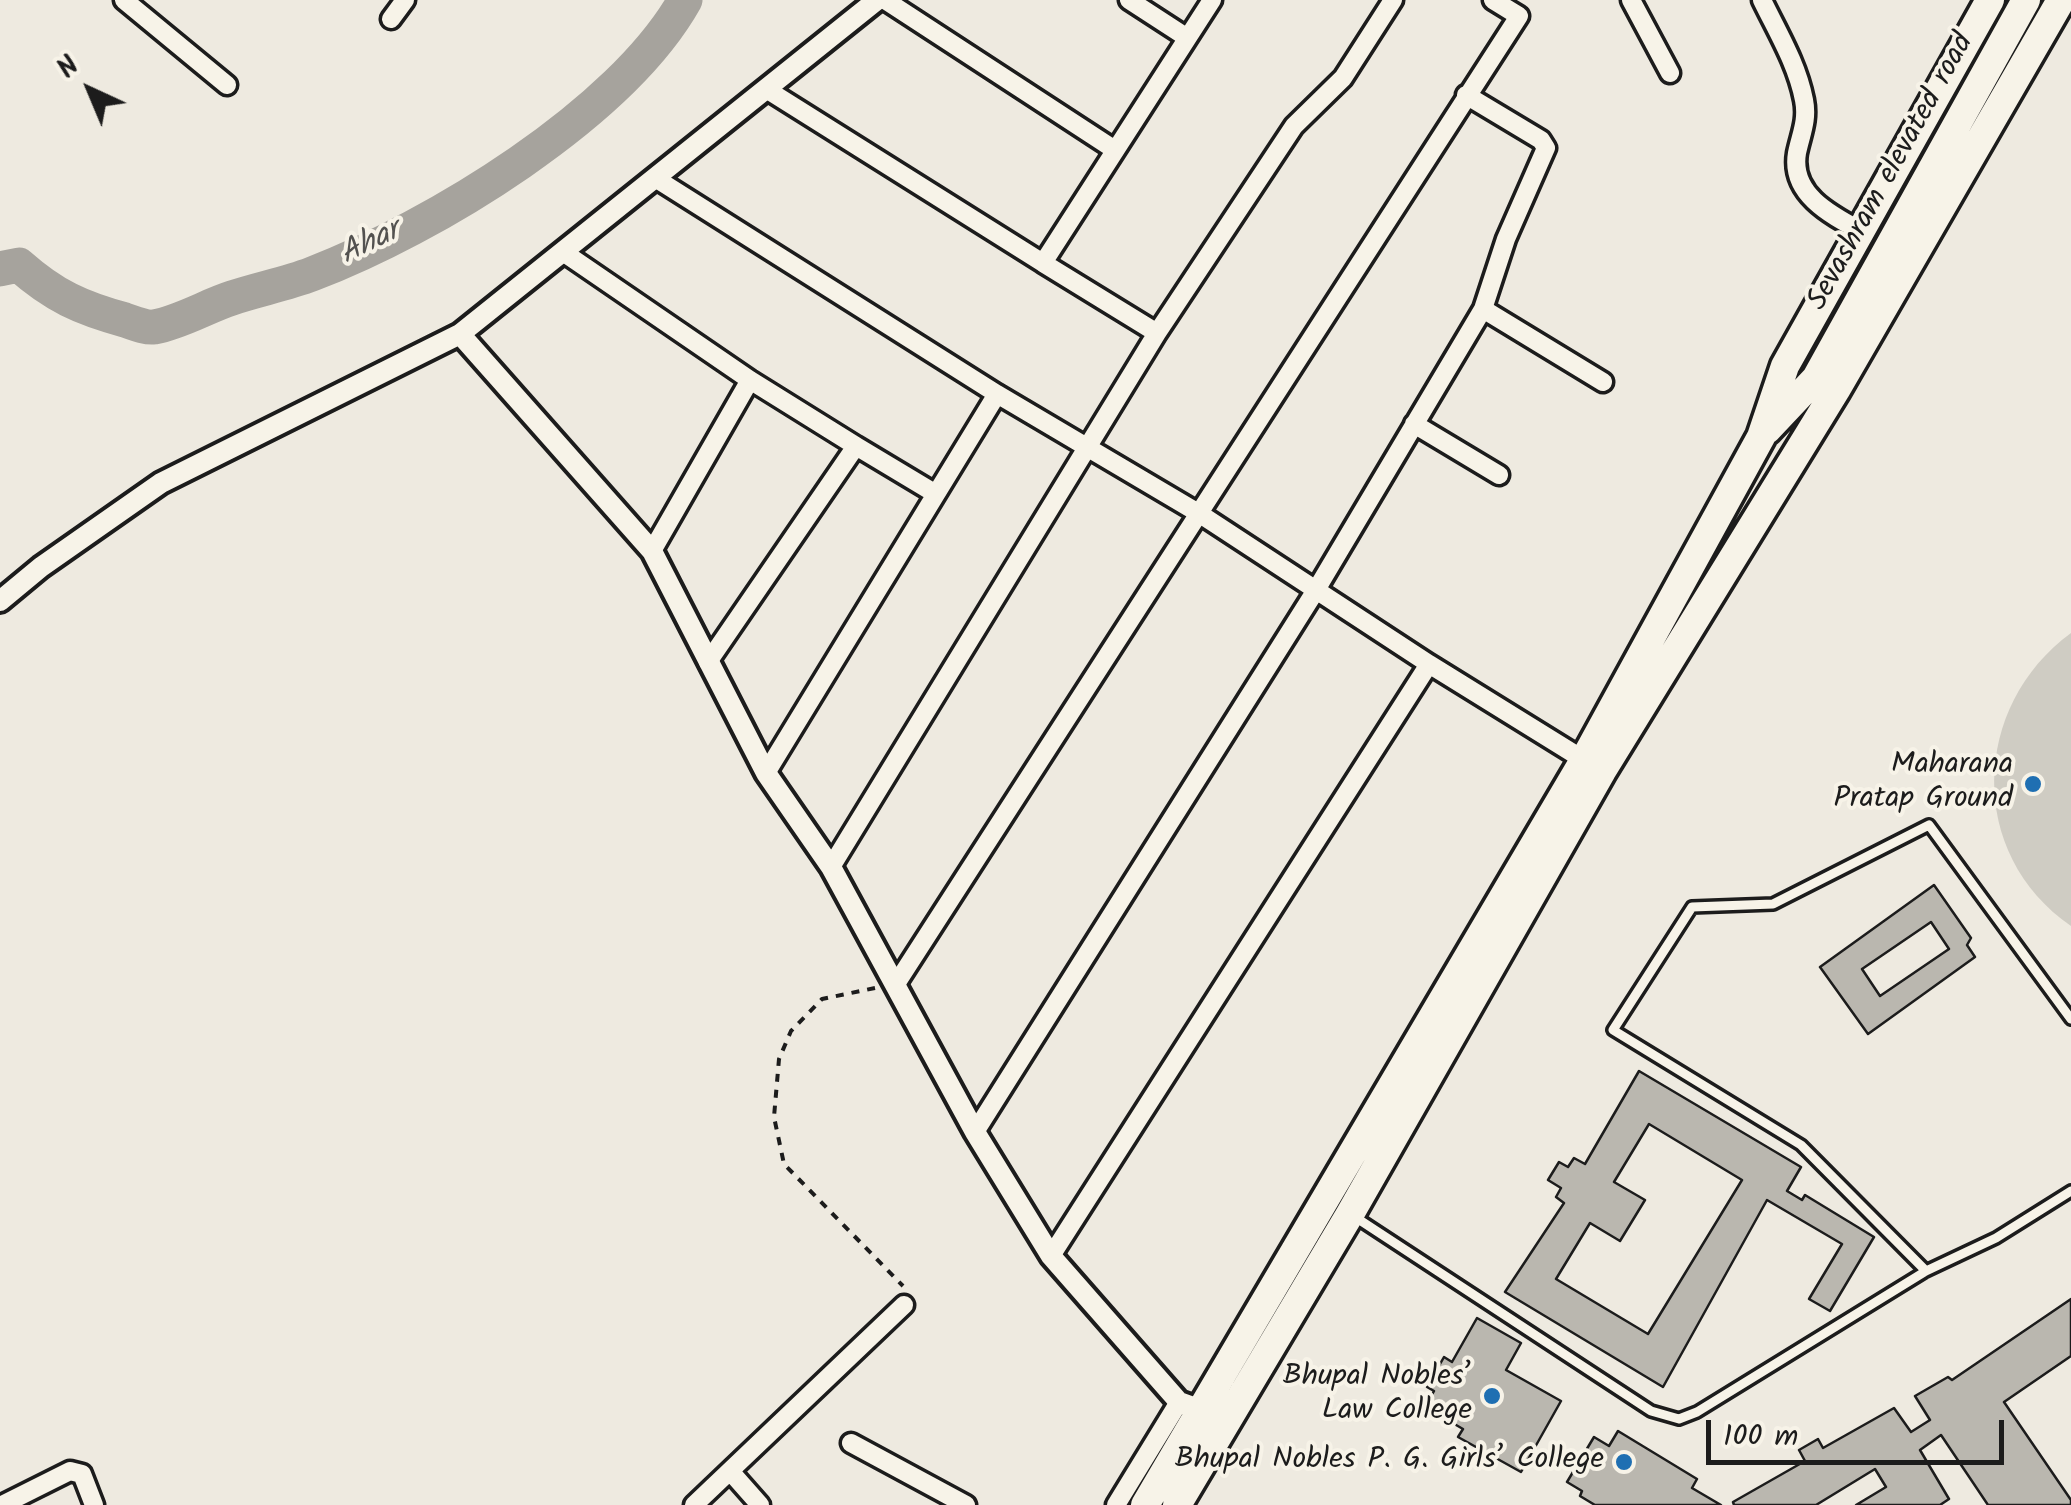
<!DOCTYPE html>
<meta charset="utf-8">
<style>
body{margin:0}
#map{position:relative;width:2071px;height:1505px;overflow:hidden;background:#eeeae0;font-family:Kalam,sans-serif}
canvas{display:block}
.north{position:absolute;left:40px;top:40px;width:100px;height:100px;-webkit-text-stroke:8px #f7f3e8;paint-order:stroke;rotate:316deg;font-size:28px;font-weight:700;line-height:40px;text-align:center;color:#1c1c1c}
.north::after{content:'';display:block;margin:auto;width:35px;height:45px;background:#1c1c1c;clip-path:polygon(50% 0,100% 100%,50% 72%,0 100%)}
.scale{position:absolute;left:1706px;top:1420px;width:298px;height:45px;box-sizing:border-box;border:5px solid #1c1c1c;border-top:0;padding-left:12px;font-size:30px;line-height:35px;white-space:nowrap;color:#1c1c1c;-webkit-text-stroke:8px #f7f3e8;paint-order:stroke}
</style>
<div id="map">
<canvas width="2071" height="1505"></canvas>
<div class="north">N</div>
<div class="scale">100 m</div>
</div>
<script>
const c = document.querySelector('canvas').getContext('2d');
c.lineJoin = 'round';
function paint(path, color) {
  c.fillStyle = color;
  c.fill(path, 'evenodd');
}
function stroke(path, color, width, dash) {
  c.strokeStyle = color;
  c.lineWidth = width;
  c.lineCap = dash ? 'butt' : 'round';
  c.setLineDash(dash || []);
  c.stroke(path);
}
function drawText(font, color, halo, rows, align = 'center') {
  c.font = font + ' Kalam,sans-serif';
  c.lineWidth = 8;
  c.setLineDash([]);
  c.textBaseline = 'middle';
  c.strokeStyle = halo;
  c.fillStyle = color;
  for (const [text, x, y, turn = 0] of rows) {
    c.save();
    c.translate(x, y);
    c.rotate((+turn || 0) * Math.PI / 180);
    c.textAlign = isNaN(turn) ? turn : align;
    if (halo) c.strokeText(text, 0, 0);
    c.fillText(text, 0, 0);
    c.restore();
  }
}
paint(new Path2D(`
 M 2071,633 L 2071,926 C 1966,854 1971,706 2071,633 Z`), '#cfccc3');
stroke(new Path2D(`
 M 0,269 L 19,265 C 54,296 81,308 125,320 C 134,323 146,328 154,327 C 181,322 207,306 232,298 C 259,289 286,284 312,274 C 433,228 621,114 685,0`), '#a6a39d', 35);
const building = new Path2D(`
 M 1934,885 L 1971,938 L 1967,945 L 1975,957 L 1868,1034 L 1820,967 ZM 1931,922 L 1949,949 L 1880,996 L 1862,969 Z
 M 1639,1071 L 1801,1167 L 1787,1191 L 1802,1200 L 1805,1195 L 1874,1237 L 1830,1311 L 1809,1299 L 1842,1244 L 1767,1200 L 1663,1387 L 1505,1292 L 1564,1203 L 1556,1197 L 1561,1188 L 1548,1180 L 1559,1162 L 1568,1167 L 1574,1158 L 1585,1164 ZM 1649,1124 L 1742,1180 L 1648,1334 L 1556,1279 L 1590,1223 L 1620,1241 L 1645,1200 L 1614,1182 Z
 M 2071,1299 L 2071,1356 L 2004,1402 L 2071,1500 L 2071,1505 L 1988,1505 L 1941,1435 L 1920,1450 L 1949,1499 L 1940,1505 L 1856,1505 L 1886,1487 L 1875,1469 L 1816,1505 L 1734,1505 L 1733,1502 L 1805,1461 L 1799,1450 L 1818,1439 L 1823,1448 L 1894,1408 L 1911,1432 L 1930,1420 L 1915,1396 L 1948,1377 L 1952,1380 Z
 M 1477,1318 L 1521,1343 L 1506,1370 L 1561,1401 L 1521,1472 L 1458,1437 L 1463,1429 L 1425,1407 L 1434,1391 L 1427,1387 L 1444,1357 L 1452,1362 Z
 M 1618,1431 L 1697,1479 L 1692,1488 L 1721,1505 L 1595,1505 L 1580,1496 L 1582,1491 L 1567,1482 L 1594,1437 L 1609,1446 Z`);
paint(building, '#bab7af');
stroke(building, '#1c1c1c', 2.5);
const service = new Path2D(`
 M 1352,1215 L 1651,1411 L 1679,1419 L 1697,1412 L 1926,1271 L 1996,1238 L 2071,1191
 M 1926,1271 L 1801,1145 L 1613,1030 L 1692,907 L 1773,904 L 1929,825 L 2071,1019`);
const minor = new Path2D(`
 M 124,0 L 227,85
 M 885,0 L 1115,150
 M 1129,0 L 1186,37
 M 1631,0 L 1670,73
 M 1762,0 C 1778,33 1797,64 1804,100 C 1808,120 1801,134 1797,153 C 1790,194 1831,215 1861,231
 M 391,19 L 405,0
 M 766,89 L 1043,263
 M 1466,95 L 1541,140 L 1546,148 L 1506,239 L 1483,309
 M 655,178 L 997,394 L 1200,514 L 1429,664 L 1584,760
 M 563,252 L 750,380 L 856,446 L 708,662
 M 1157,333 L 1294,126 L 1343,78 L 1393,0
 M 1414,424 L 1499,475
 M 856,446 L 936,494
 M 652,551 L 750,380
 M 766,773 L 997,394
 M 831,867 L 1157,333 L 1043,263 L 1212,0
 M 896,984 L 1519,16 L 1493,0
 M 975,1132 L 1316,590 L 1483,309 L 1603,382
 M 1051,1256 L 1429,664
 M 851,1443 L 966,1505
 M 730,1471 L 760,1505
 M 2,1505 L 70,1471 L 82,1474 L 94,1505
 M 694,1505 L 904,1305
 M 1116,1505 L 1179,1402`);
const tertiary = new Path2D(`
 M 877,0 L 460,334 L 652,551 L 766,773 L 831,867 L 975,1132 L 1051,1256 L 1179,1402 L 1201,1410
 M 0,601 L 41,567 L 161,483 L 460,334`);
const trunk = new Path2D(`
 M 1767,430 L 1816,378 L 2026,0
 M 1145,1505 L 1584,760 L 1761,437 L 1785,366 L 1990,0
 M 1177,1505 L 1350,1214 L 1602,771 L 1836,390 L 2061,0`);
stroke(service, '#1c1c1c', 16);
stroke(minor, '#1c1c1c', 25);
stroke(tertiary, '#1c1c1c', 28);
stroke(trunk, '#1c1c1c', 35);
stroke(new Path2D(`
 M 875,988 L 822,999 L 791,1031 L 779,1059 L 774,1117 L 784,1164 L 903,1286`), '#1c1c1c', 4, [8, 8]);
stroke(service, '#f7f3e8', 9);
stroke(minor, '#f7f3e8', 18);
stroke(tertiary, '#f7f3e8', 20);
stroke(trunk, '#f7f3e8', 28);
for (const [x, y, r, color] of [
 [2033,784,10,"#1f6fb2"],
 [1492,1396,10,"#1f6fb2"],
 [1624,1462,10,"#1f6fb2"]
]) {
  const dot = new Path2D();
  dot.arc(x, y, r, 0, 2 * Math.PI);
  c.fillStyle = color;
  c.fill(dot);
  stroke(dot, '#f7f3e8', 4);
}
drawText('30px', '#1c1c1c', '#f7f3e8', [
 ["Sevashram elevated road",1893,173,-61]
]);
drawText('30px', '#1c1c1c', '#f7f3e8', [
 ["Maharana",2013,767],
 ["Pratap Ground",2013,801],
 ["Bhupal Nobles’",1472,1379],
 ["Law College",1472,1413],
 ["Bhupal Nobles P. G. Girls’ College",1604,1462]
], 'right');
drawText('italic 32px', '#535250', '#f7f3e8', [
 ["Ahar",371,245,-26]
]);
</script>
